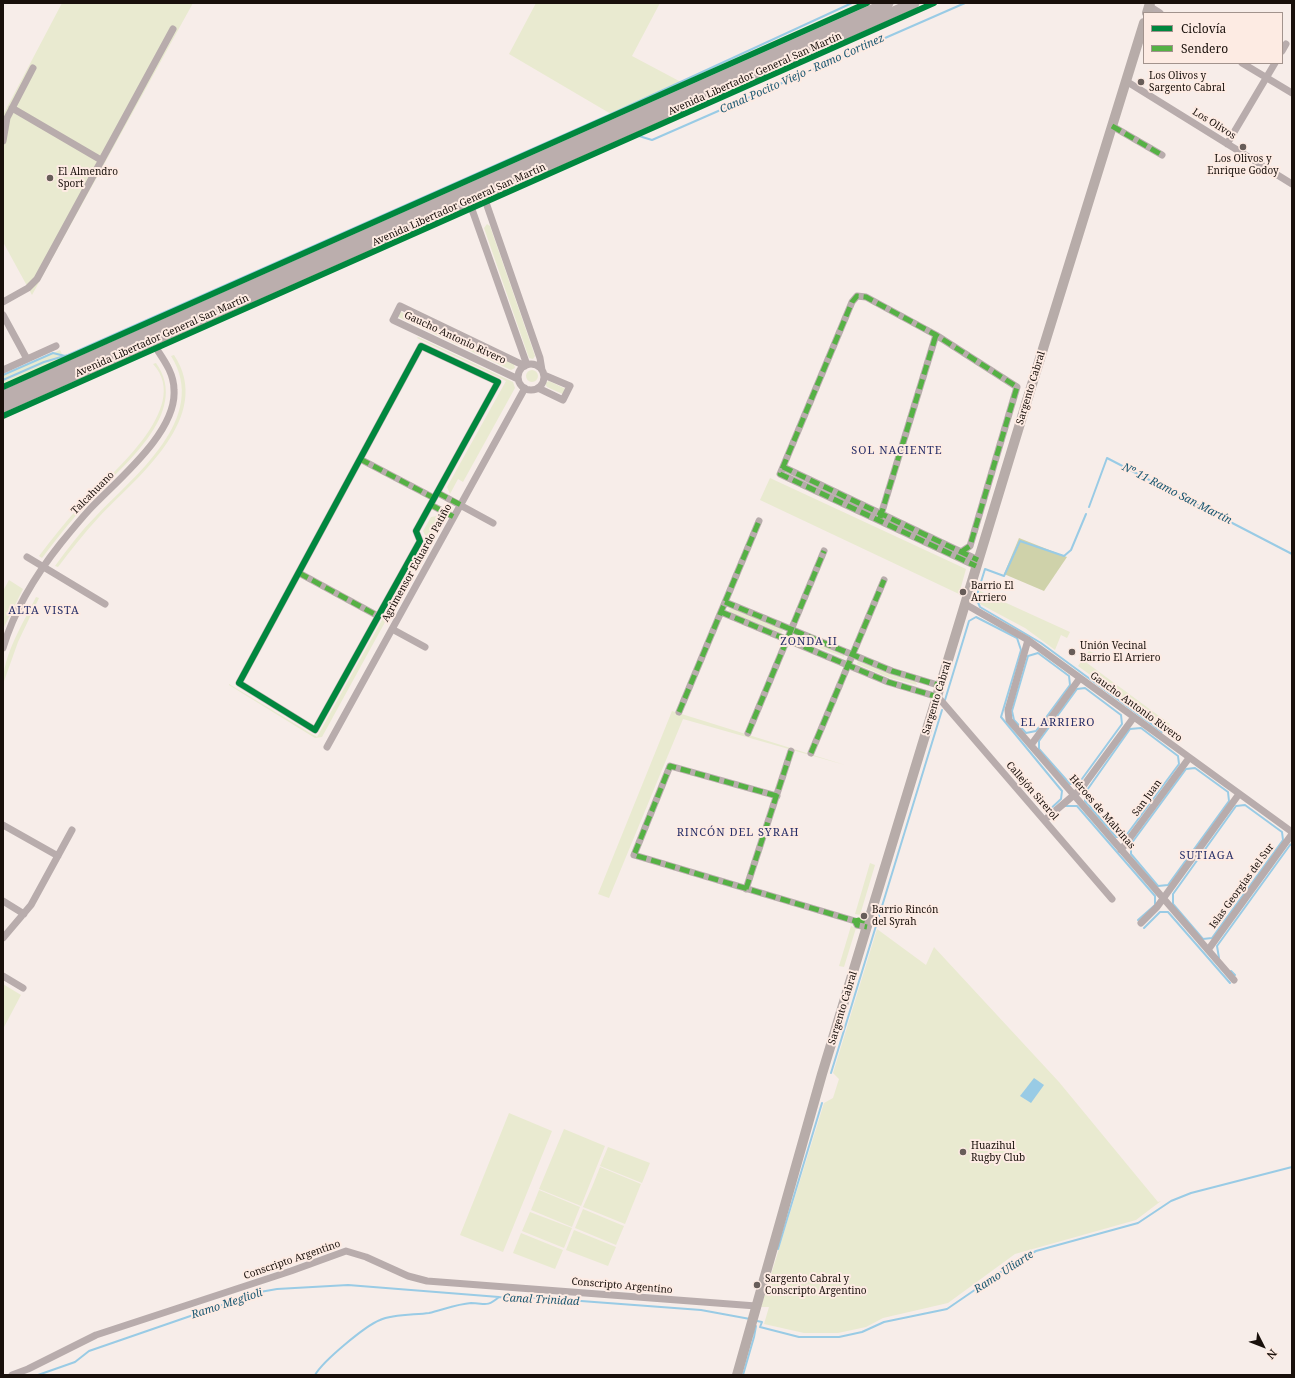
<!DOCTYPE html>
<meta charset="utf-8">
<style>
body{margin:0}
#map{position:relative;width:1295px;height:1378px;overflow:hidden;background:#f7ede9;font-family:"Noto Serif",serif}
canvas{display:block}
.frame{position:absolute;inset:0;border:4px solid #19100b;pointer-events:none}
.legend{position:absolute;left:1143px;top:12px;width:140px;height:52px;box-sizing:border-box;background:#fdebe3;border:1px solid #a2938d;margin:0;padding:5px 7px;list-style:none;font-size:12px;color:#19100b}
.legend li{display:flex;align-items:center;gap:8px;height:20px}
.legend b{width:20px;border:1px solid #a2938d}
.north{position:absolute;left:1243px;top:1326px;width:40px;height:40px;-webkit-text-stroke:3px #fdebe3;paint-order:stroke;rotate:132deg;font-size:11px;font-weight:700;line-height:16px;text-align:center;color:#19100b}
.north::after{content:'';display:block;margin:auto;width:14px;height:18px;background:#19100b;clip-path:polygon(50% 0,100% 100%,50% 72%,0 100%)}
</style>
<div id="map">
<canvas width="1295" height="1378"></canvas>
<div class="frame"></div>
<ul class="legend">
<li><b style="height:5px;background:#00873e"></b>Ciclovía</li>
<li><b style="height:5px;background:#55b144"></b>Sendero</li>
</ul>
<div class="north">N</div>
</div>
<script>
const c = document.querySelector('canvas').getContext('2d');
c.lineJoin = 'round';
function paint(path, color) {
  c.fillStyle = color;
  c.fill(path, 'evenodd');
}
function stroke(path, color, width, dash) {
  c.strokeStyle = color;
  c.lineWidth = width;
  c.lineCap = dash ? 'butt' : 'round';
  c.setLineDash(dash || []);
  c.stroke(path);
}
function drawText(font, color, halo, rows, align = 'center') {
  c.font = font + ' "Noto Serif",serif';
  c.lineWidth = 4;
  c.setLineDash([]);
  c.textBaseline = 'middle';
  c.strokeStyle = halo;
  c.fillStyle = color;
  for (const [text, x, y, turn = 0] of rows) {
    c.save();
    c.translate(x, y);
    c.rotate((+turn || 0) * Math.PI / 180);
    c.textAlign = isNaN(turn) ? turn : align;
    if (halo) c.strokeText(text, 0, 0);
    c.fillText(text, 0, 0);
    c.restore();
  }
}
paint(new Path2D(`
 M 62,3 L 193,3 L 32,295 L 3,242 L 3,115 Z
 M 536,3 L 660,3 L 632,56 L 681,82 L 611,114 L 509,54 Z
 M 487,224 L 490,226 L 535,356 L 533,359 L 529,358 L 484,228 Z
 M 397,310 L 514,364 L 515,368 L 511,370 L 394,315 Z
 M 418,337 L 513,382 L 515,388 L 463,482 L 458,479 L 450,494 L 447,487 L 506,381 L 417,338 Z
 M 60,350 L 64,358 L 3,385 L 3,375 Z
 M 174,355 C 215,417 137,477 99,517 C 84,533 71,550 58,567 L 55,566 C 68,548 81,531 96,516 C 134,476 210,418 171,356 Z
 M 156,363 C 192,413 120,468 89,501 C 72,519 57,538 42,558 L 39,556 C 52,539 65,522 80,506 C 107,477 194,408 153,364 Z
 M526 376a6 6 0 1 1 12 0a6 6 0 1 1-12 0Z
 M 549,381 L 570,391 L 567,396 L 547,387 L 545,383 Z
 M 770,478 L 966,569 L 959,594 L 760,500 Z
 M 437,516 L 435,519 L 440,522 L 322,737 L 315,738 L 229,685 L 229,684 L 317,737 L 427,539 L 423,531 L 431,517 Z
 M 9,580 L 23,589 L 3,629 L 3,591 Z
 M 980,591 L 1070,632 L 1067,638 L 1061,635 L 1055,650 L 1025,628 L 980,604 L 978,599 Z
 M 36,597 L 39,598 L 18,642 L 3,684 C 3,654 23,624 36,597 Z
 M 731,608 L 782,629 L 783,631 L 781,633 L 730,612 L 729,610 Z
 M 797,636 L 844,655 L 844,657 L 796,639 Z
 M 1089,651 L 1094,653 L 1087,663 L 1170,724 L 1165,730 L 1078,666 Z
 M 858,661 L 916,682 L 917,685 L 890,678 L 857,664 Z
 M 672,711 L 845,765 L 683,719 L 609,898 L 598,894 Z
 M 870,863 L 875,865 L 860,915 L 855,914 Z
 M 851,926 L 856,928 L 844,967 L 839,966 Z
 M 877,929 L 926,965 L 934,947 L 1059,1082 L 1158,1202 L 1161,1201 L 1136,1220 L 1015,1254 L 948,1303 L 883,1318 L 866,1327 L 838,1333 L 804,1333 L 764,1324 L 769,1307 L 761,1307 L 824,1103 L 833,1098 L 839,1079 L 833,1073 Z
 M 3,984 L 21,995 L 3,1029 Z
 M 509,1113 L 552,1131 L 503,1252 L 460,1235 Z
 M 564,1129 L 605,1146 L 581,1206 L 539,1189 Z
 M 608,1147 L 650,1163 L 642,1183 L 600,1166 Z
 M 600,1167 L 641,1184 L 633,1204 L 592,1187 Z
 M 592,1187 L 633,1204 L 625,1224 L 583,1207 Z
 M 539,1190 L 580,1207 L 572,1227 L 531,1210 Z
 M 583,1209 L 624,1226 L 616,1245 L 575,1228 Z
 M 530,1212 L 572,1228 L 564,1248 L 522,1231 Z
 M 574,1230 L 616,1247 L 608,1266 L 566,1250 Z
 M 521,1233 L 563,1250 L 555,1269 L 513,1253 Z`), '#e9ead0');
paint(new Path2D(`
 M 1019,538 L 1067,557 L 1044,591 L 1004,574 Z`), '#cfd2aa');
paint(new Path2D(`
 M 1034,1078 L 1044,1085 L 1031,1103 L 1020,1096 Z`), '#99cbe5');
stroke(new Path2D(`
 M 639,136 L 652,140 L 965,3
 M 3,375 L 53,353 L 65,356
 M 3,380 L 44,362 L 68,355 L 611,114 L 852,3
 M 1089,507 L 1107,458 L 1292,554
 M 1086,514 L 1071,550 L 1064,556 L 1020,541 L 1004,576 L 985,569 L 976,598 L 980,607 L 1041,643 L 1162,732
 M 1038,653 L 1069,676 L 1070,685 L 1036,731 L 1026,733 L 1014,720 L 1012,711 L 1028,656 Z
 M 1085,688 L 1121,715 L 1122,724 L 1079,783 L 1070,784 L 1039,749 L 1039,741 L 1077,689 Z
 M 945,700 L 969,621 L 976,617 L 1017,638 L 1021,650 L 1001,717 L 1062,791 L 1061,799 L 1046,813
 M 1141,728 L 1178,756 L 1179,764 L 1125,837 L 1116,837 L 1085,801 L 1085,793 L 1130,729 Z
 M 1195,768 L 1228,792 L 1229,801 L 1168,885 L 1158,886 L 1131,854 L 1131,844 L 1186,769 Z
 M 1245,805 L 1282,832 L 1283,840 L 1212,938 L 1203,939 L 1173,904 L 1173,894 L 1236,806 Z
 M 1065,806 L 1077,806 L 1155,896 L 1155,905 L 1138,920
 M 1144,928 L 1160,912 L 1168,912 L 1230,983
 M 1219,958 L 1217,946 L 1290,845 L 1292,844
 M 1231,971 L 1235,975
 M 831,1073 L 942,710
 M 778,1249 L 822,1103
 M 757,1321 L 762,1322 L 760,1327 L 799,1337 L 839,1337 L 862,1332 L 884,1322 L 947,1309 L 1014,1263 L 1036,1251 L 1138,1223 L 1171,1201 L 1191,1193 L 1292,1167
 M 38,1375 L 75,1362 L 89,1351 L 260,1292 L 277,1289 L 348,1285 L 499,1297
 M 315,1375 C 323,1361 365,1326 380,1320 C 393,1314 415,1315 429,1313 C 442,1310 457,1304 471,1303 C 485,1303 486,1308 499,1297 L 541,1298 L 701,1310 L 750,1319
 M 743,1375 L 754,1337 L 756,1326`), '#99cbe5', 2);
stroke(new Path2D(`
 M 1149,6 L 1160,13
 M 1282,51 L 1286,44
 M 1242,63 L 1292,93
 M 1126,81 L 1292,184
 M 12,108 L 101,160
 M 1112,126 L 1162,155
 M 3,141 L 7,118 L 33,68
 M 1227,144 L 1275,63
 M 483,194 L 540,358 L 542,370
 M 469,201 L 527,365
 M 3,302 L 28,288 L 37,279 L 173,29
 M 3,315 L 27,359
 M 421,346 L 498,382 L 416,531 L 420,541 L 315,730 L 239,683 Z
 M518 377a13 13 0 1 1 26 0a13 13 0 1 1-26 0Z
 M 3,370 L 56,346
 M 518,379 L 393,320 L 400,306 L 525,366
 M 538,388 L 563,400 L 570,386 L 544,375
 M 360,459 L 434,498
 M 783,467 L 978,560
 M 438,493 L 493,523
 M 431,505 L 454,517
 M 880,518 L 936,335
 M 961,552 L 970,546 L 1017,387 L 936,335 L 866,297 L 857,296 L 852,302 L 780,474 L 976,566
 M 27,557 L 105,604
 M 299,573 L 378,616
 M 725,602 L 892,671 L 941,686
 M 965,604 L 1028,640 L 1292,832
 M 721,612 L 888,682 L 938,697 L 1112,899
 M 392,629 L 425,647
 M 1028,640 L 1008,710 L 1009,720 L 1234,980
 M 3,648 C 14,611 37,573 61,543 C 70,532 79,521 89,510 C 116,481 177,433 174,390 C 174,375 166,363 158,351
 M 679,712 L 759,521
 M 748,733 L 824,551
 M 1031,745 L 1080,678
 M 327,747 L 525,388
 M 811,753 L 884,580
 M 777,796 L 670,766 L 634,855 L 855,921 L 857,925 L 867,927
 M 1048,817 L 1081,789 L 1134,717
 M 3,825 L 58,856
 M 1121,850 L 1189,758
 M 746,889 L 791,751
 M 3,901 L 24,914
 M 1141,923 L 1157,907 L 1239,794
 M 3,938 L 31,905 L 72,830
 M 1208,950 L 1292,834
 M 3,976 L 23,988
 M 12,1375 L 28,1369 L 96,1335 L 291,1271 L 346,1251 L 366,1257 L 408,1276 L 427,1281 L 756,1306`), '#b8acac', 7);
stroke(new Path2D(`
 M 1147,13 L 1150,3
 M 737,1375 L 822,1074 L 1029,394 L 1144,23`), '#b7aca9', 10);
stroke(new Path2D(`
 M 3,396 L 888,3
 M 3,407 L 914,3`), '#bbaead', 11);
stroke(new Path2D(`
 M 1112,126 L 1162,155
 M 360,459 L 434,498
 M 783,467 L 978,560
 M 438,493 L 461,505
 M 431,505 L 454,517
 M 880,518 L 936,335
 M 961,552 L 970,546 L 1017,387 L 936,335 L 866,297 L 857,296 L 852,302 L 780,474 L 976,566
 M 299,573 L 378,616
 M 725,602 L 892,671 L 941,686
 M 721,612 L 888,682 L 938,697
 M 679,712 L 759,521
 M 748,733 L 824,551
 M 811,753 L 884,580
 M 777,796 L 670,766 L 634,855 L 855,921 L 857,925 L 867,927
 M 746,889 L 791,751
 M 855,921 L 859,920 L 869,922`), '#55b144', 5, [10, 5]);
stroke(new Path2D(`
 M 421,346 L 498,382 L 416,531 L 420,541 L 315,730 L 239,683 Z
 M 3,387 L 867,3
 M 3,416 L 934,3`), '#00873e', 6);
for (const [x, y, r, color] of [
 [1141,82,4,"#675d59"],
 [1243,147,4,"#675d59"],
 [50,178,4,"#675d59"],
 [963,592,4,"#675d59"],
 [1072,652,4,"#675d59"],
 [864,916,4,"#675d59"],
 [963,1152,4,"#675d59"],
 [757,1285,4,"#675d59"]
]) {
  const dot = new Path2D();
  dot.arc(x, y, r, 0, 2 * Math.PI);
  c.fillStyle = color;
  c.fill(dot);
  stroke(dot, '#fdebe3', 1.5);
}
drawText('10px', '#19100b', '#fdebe3', [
 ["Avenida Libertador General San Martín",755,74,-24],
 ["Los Olivos",1214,124,32],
 ["Avenida Libertador General San Martín",459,205,-24],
 ["Avenida Libertador General San Martín",162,336,-24],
 ["Gaucho Antonio Rivero",455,338,25],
 ["Sargento Cabral",1031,388,-73],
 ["Talcahuano",93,493,-45],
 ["Agrimensor Eduardo Patiño",417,563,-61],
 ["Sargento Cabral",937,698,-73],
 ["Gaucho Antonio Rivero",1136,707,36],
 ["Callejón Sirerol",1032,791,49],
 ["San Juan",1147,798,-54],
 ["Héroes de Malvinas",1102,812,49],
 ["Islas Georgias del Sur",1242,886,-54],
 ["Sargento Cabral",843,1008,-73],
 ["Conscripto Argentino",292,1260,-19],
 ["Conscripto Argentino",622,1286,5]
]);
drawText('10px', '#19100b', '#fdebe3', [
 ["Los Olivos y",1149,76],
 ["Sargento Cabral",1149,88],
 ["Los Olivos y",1243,159,"center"],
 ["Enrique Godoy",1243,171,"center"],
 ["El Almendro",58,172],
 ["Sport",58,184],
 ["Barrio El",971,586],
 ["Arriero",971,598],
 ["Unión Vecinal",1080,646],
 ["Barrio El Arriero",1080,658],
 ["Barrio Rincón",872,910],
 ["del Syrah",872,922],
 ["Huazihul",971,1146],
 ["Rugby Club",971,1158],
 ["Sargento Cabral y",765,1279],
 ["Conscripto Argentino",765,1291]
], 'left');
drawText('italic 11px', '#1c5872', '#fdebe3', [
 ["Canal Pocito Viejo - Ramo Cortinez",802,74,-24],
 ["Nº 11 Ramo San Martín",1177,494,27],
 ["Ramo Uliarte",1004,1272,-33],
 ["Canal Trinidad",541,1300,3],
 ["Ramo Meglioli",227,1304,-18]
]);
c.letterSpacing = '1px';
drawText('11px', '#283069', '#fdebe3', [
 ["SOL NACIENTE",897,451],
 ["ALTA VISTA",44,611],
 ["ZONDA II",809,642],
 ["EL ARRIERO",1058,723],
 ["RINCÓN DEL SYRAH",738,833],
 ["SUTIAGA",1207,856]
]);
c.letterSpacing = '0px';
</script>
